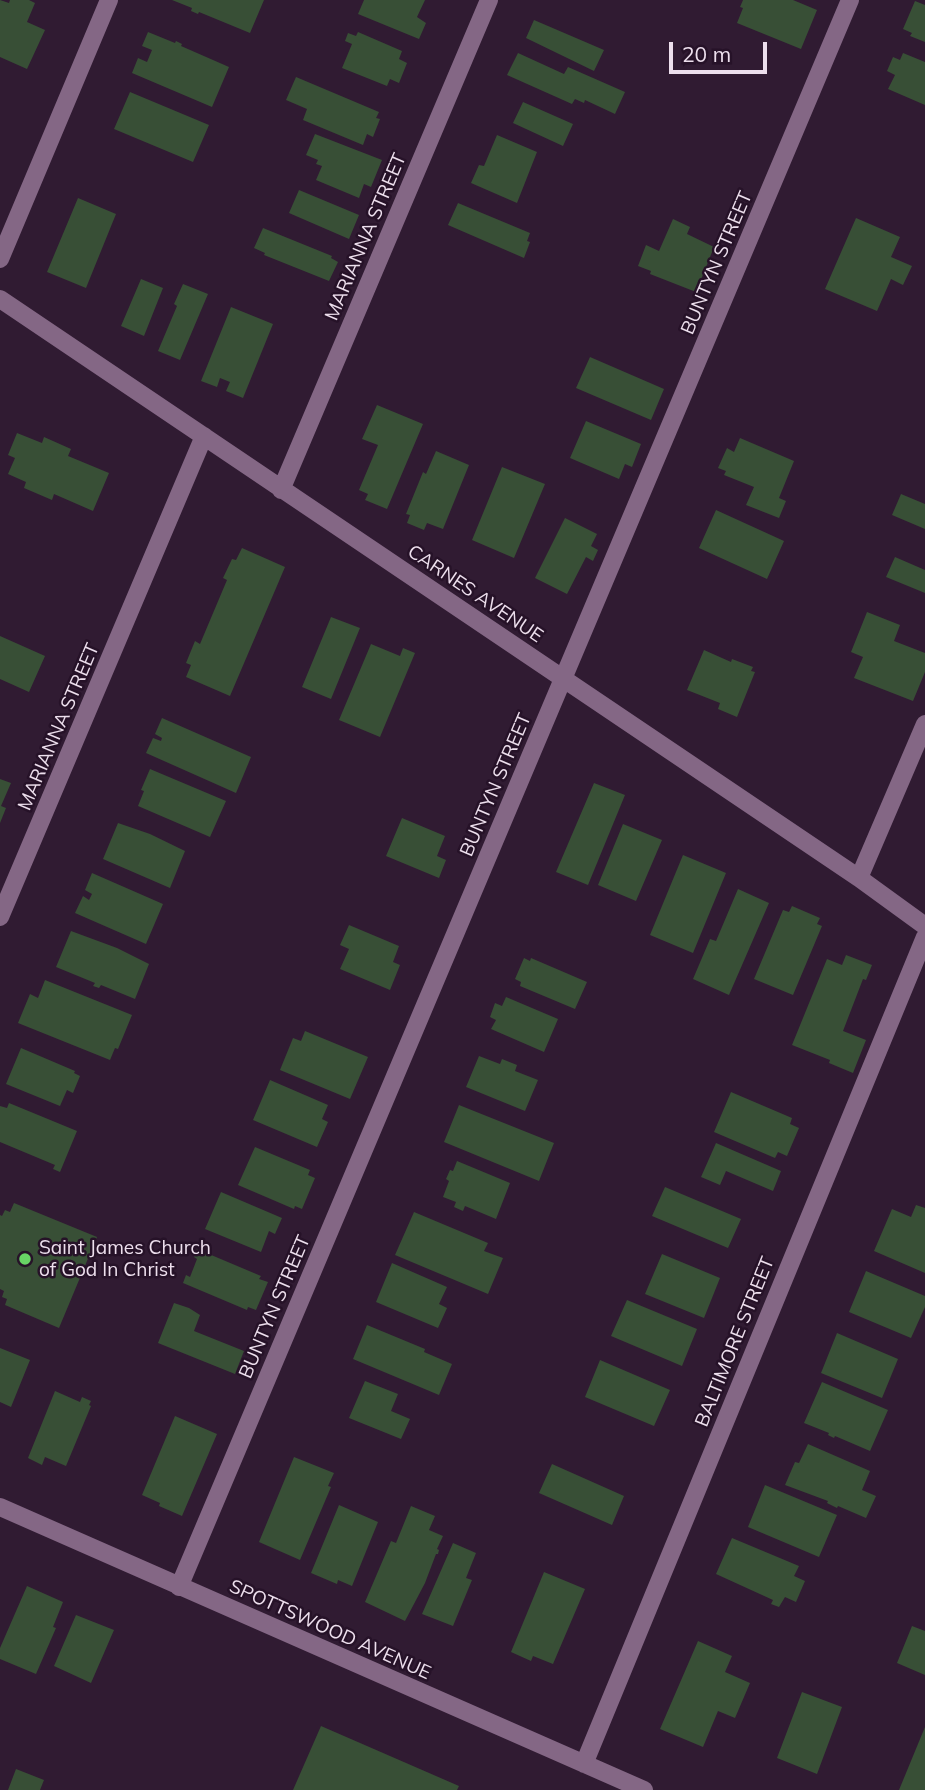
<!DOCTYPE html>
<html>
<head>
<meta charset="utf-8">
<style>
  body { margin:0 }
  #map { position:relative; width:925px; height:1790px; overflow:hidden; background:#301b32; font-family:Mulish,sans-serif }
  canvas { display:block }
  .scale { position:absolute; left:669px; top:42px; width:98px; height:32px; box-sizing:border-box; border:4px solid #eddfed; border-top:0; padding-left:9px; font-size:21px; line-height:24px; white-space:nowrap; color:#eddfed; -webkit-text-stroke:5px #261228; paint-order:stroke }
</style>
</head>
<body>
<div id="map">
<canvas width="925" height="1790"></canvas>
<div class="scale">20 m</div>
</div>
<script>
const c = document.querySelector('canvas').getContext('2d');
c.lineJoin = 'round';
function fillPath(path, color) { c.fillStyle = color; c.fill(path, 'evenodd'); }
function strokePath(path, color, width, dash) { c.strokeStyle = color; c.lineWidth = width; c.lineCap = dash ? 'butt' : 'round'; c.setLineDash(dash || []); c.stroke(path); }
function drawText(font, color, halo, rows, align = 'center') {
  c.font = font + ' Mulish,sans-serif'; c.lineWidth = 5; c.setLineDash([]); c.textBaseline = 'middle'; c.strokeStyle = halo; c.fillStyle = color; for (const [text, x, y, turn = 0] of rows) {
    c.save(); c.translate(x, y); c.rotate((+turn || 0) * Math.PI / 180); c.textAlign = isNaN(turn) ? turn : align; if (halo) c.strokeText(text, 0, 0); c.fillText(text, 0, 0); c.restore();
  }
}
const building = new Path2D(`
  M0 0 9 3 10 0H29L35 3 27 22 45 30 27 69 0 57Z
  M172 0H264L250 33 199 12 198 14 191 11 192 8Z
  M364 0H425L417 17 426 23 419 39 358 14Z
  M743 0H793L817 10 801 49 737 23 743 8 740 7Z
  M915 1 925 5V42L910 36 912 33 903 29Z
  M534 20 604 50 594 71 526 38Z
  M148 32 175 43 176 41 182 44 181 46 229 67 212 107 132 73 138 58 147 62 152 50 142 46Z
  M358 32 402 51 399 59 407 63 399 83 390 79 387 86 342 68 352 44 345 41 348 33 356 36Z
  M518 53 564 74 568 67 625 92 615 114 585 100 584 103 575 99 572 104 507 75Z
  M903 53 925 62V105L888 89 895 75 887 71 893 57 900 60Z
  M296 77 379 112 376 118 380 119 373 137 367 134 363 145 303 120 307 109 286 100Z
  M130 92 209 125 193 162 114 129Z
  M523 102 573 124 563 146 513 123Z
  M315 134 382 160 371 187 364 184 359 198 316 180 322 166 316 164 318 160 306 155Z
  M497 135 537 152 517 203 471 183 479 165 484 166Z
  M299 190 359 215 349 239 289 213Z
  M78 198 116 214 86 288 47 272Z
  M458 203 530 233 527 241 530 242 524 258 448 225Z
  M856 218 900 237 891 257 912 266 903 285 891 279 877 311 825 289Z
  M673 219 690 227 687 234 714 247 696 292 650 274 651 271 638 266 646 245 659 251Z
  M263 228 332 256 331 258 338 262 329 281 264 255 265 253 254 248Z
  M141 279 163 288 144 336 121 326Z
  M183 284 208 294 180 360 158 351 177 306 174 304Z
  M231 307 273 324 243 398 226 391 230 382 220 378 217 387 201 381Z
  M590 357 664 389 651 420 576 388Z
  M377 405 423 424 387 509 365 500 368 494 359 490 378 445 362 439Z
  M586 421 641 444 632 467 625 464 619 479 570 458Z
  M17 433 42 443 44 437 71 449 68 456 109 473 93 511 54 494 52 500 24 488 26 482 8 474 15 458 8 455Z
  M740 438 794 461 779 498 786 501 779 518 746 505 754 487 724 475 726 471 718 468 727 448 734 452Z
  M436 451 469 465 443 529 427 523 424 530 407 523 410 515 406 514 423 472 426 474Z
  M502 467 545 484 514 558 472 540Z
  M901 494 925 504V529L892 515Z
  M716 510 784 541 767 579 699 548Z
  M565 518 597 534 591 546 598 550 593 561 586 557 567 594 535 578Z
  M242 548 285 567 230 696 186 677 191 665 186 663 195 641 200 644 227 580 223 578 232 559 236 560Z
  M895 557 925 570V593L886 577Z
  M867 612 900 625 894 641 925 653V672L913 701 854 678 863 657 851 652Z
  M331 617 360 628 331 699 302 687Z
  M0 636 45 656 29 692 0 679Z
  M371 644 400 656 403 648 415 653 380 737 339 720Z
  M704 650 731 662 732 659 753 667 751 671 755 672 737 717 718 709 720 703 687 690Z
  M162 718 251 757 236 793 146 753 153 738 161 741 162 738 155 734Z
  M150 769 226 801 210 837 138 806 144 791 141 790Z
  M0 779 11 783 1 806 6 808 0 823Z
  M594 783 625 795 588 885 556 872Z
  M402 818 445 836 437 856 446 860 439 878 386 856Z
  M118 823 150 834 185 851 170 888 103 859Z
  M623 824 662 840 636 901 598 885Z
  M683 855 726 873 693 953 650 935Z
  M92 873 163 904 146 944 75 913 83 896 89 900 92 894 85 890Z
  M738 889 769 903 729 995 693 979 710 939 716 941Z
  M792 906 820 918 817 924 822 926 793 995 754 979 783 910 789 912Z
  M349 925 399 946 393 962 400 965 390 990 340 969 349 949 340 945Z
  M71 931 117 948 149 964 135 999 101 985 99 988 93 986 95 983 56 967Z
  M846 955 872 965 866 980 863 979 843 1031 866 1040 853 1073 829 1063 830 1060 792 1045 827 959 842 965Z
  M524 958 530 961 531 958 587 982 575 1009 520 986 521 982 515 979Z
  M45 980 132 1015 118 1049 115 1048 110 1060 18 1023 30 994 38 998Z
  M506 997 558 1019 544 1052 491 1029 496 1020 490 1017 495 1003 502 1006Z
  M305 1031 368 1057 350 1099 280 1070 293 1038 301 1041Z
  M21 1048 75 1071 74 1073 80 1076 73 1093 67 1090 60 1106 6 1084Z
  M479 1056 500 1064 502 1059 517 1065 515 1071 538 1080 525 1111 466 1087Z
  M270 1080 328 1105 322 1119 328 1122 317 1147 253 1120Z
  M731 1092 792 1118 790 1124 799 1128 787 1156 778 1152 775 1158 714 1132Z
  M9 1103 77 1131 60 1172 53 1169 55 1165 0 1142V1106L7 1108Z
  M459 1105 554 1143 539 1181 444 1142Z
  M716 1143 781 1171 773 1191 726 1171 720 1185 701 1177Z
  M255 1147 310 1170 308 1175 315 1178 302 1209 295 1206 294 1209 238 1185Z
  M457 1161 510 1183 496 1219 465 1206 463 1211 454 1207 456 1202 443 1197 449 1181 446 1179 450 1170 453 1171Z
  M665 1187 741 1219 728 1248 652 1216Z
  M221 1192 282 1218 275 1234 269 1231 261 1252 205 1229Z
  M14 1203 97 1237 59 1328 5 1305 7 1299 2 1297 4 1291 0 1289V1215L2 1216 5 1210 10 1212Z
  M916 1205 925 1208V1273L874 1251 892 1209 911 1217Z
  M414 1212 488 1243 484 1251 503 1258 488 1294 395 1255Z
  M197 1249 261 1276 259 1279 268 1282 256 1310 248 1307 247 1310 183 1283 186 1275 190 1277 197 1259 194 1257Z
  M662 1254 720 1278 704 1318 645 1294Z
  M392 1263 447 1287 439 1304 447 1308 438 1328 376 1302Z
  M866 1271 925 1296V1307L911 1338 849 1312Z
  M627 1300 697 1329 682 1366 611 1336Z
  M174 1303 189 1308 200 1315 194 1331 244 1351 235 1374 158 1343Z
  M367 1325 425 1349 424 1352 452 1364 439 1395 353 1359Z
  M837 1333 898 1359 882 1398 821 1373Z
  M0 1348 30 1360 11 1407 0 1402Z
  M600 1360 670 1390 654 1426 585 1397Z
  M365 1381 398 1394 391 1411 410 1419 401 1439 349 1418Z
  M822 1382 888 1410 870 1451 835 1436 834 1438 828 1435 829 1433 804 1423Z
  M55 1391 80 1402 82 1397 91 1401 89 1405 91 1406 66 1466 45 1457 42 1465 28 1458Z
  M175 1416 217 1434 182 1516 159 1506 160 1503 142 1495Z
  M808 1444 870 1471 862 1490 876 1496 866 1518 838 1506 837 1508 827 1503 828 1501 785 1485 795 1462 799 1463Z
  M294 1457 334 1473 328 1486 331 1487 300 1560 259 1542Z
  M552 1464 624 1496 612 1525 539 1493Z
  M765 1485 837 1515 819 1557 748 1527Z
  M339 1505 378 1522 352 1586 338 1580 337 1584 311 1573Z
  M411 1506 435 1516 429 1530 443 1536 437 1549 439 1550 438 1554H436L425 1583 405 1621 365 1602 391 1541 396 1543Z
  M732 1538 799 1566 794 1576 805 1581 796 1602 785 1597 779 1607 771 1604 773 1600 716 1574Z
  M453 1543 476 1553 466 1578 472 1580 453 1626 422 1614Z
  M544 1572 585 1589 553 1664 533 1656 531 1661 511 1652Z
  M27 1586 63 1602 53 1627 56 1628 36 1674 0 1659V1648Z
  M76 1615 114 1630 91 1683 54 1666Z
  M912 1626 925 1631V1675L897 1663Z
  M698 1641 732 1656 725 1672 750 1683 735 1718 718 1711 703 1747 660 1729Z
  M802 1692 842 1707 817 1774 777 1758Z
  M321 1726 459 1786 457 1790H293Z
  M925 1727V1790H899Z
  M16 1769 44 1780 40 1790H8Z`);
const minor = new Path2D(`
  M0 259 109 0
  M0 299 859 878 925 926
  M281 490 489 0
  M859 878 925 724
  M0 917 204 436
  M0 1507 644 1790
  M179 1587 850 0
  M584 1764 925 937`);
const markers = [
  [25,1259,7,"#68d465"]
];
const streetNames = [
  ["MARIANNA STREET",366,237,-67],
  ["BUNTYN STREET",717,263,-67],
  ["CARNES AVENUE",475,594,34],
  ["MARIANNA STREET",59,727,-67],
  ["BUNTYN STREET",496,785,-67],
  ["BUNTYN STREET",275,1307,-67],
  ["BALTIMORE STREET",735,1342,-68],
  ["SPOTTSWOOD AVENUE",330,1630,24]
];
const poiNames = [
  ["Saint James Church",39,1248],
  ["of God In Christ",39,1270]
];
fillPath(building, '#384f36');
strokePath(minor, '#846785', 18);
for (const [x, y, r, color] of markers) { const dot = new Path2D(); dot.arc(x, y, r, 0, 2 * Math.PI); c.fillStyle = color; c.fill(dot); strokePath(dot, '#261228', 2.5); }
drawText('19px', '#eddfed', '#261228', streetNames);
drawText('19px', '#eddfed', '#261228', poiNames, 'left');
</script>
</body>
</html>
